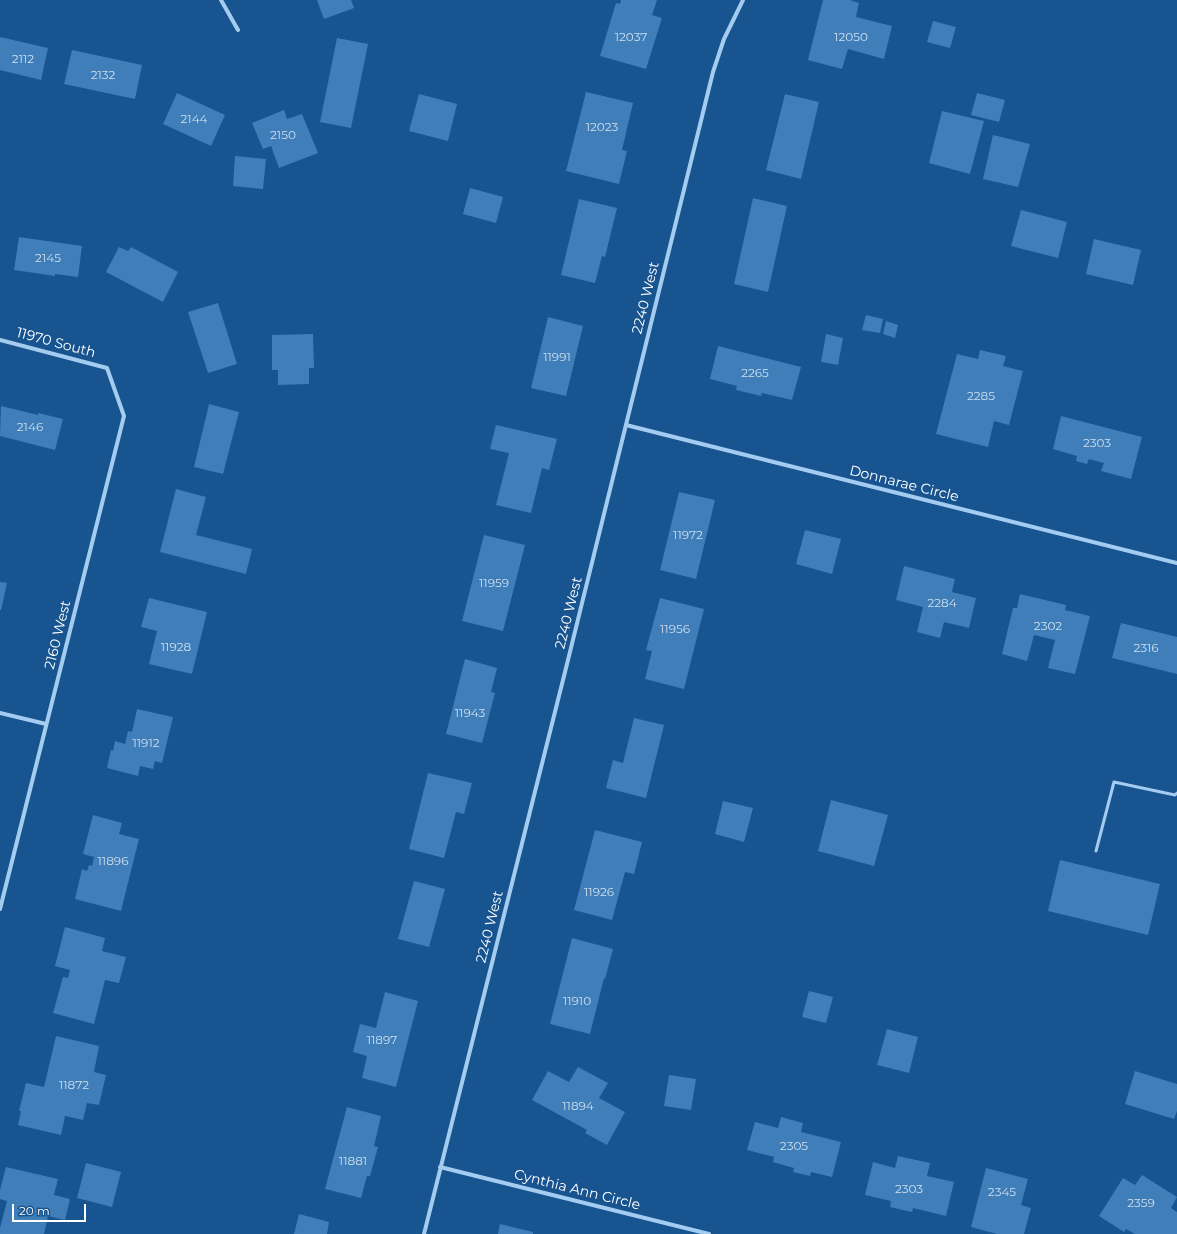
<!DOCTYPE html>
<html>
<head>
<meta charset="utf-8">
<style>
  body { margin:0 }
  #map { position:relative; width:1177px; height:1234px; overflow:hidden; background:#175490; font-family:Montserrat,sans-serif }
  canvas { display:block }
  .scale { position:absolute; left:12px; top:1204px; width:74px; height:18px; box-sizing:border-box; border:2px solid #fff; border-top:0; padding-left:5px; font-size:12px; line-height:14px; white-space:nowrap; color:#fff; -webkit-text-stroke:3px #175490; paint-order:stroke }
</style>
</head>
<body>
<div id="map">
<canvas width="1177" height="1234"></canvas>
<div class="scale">20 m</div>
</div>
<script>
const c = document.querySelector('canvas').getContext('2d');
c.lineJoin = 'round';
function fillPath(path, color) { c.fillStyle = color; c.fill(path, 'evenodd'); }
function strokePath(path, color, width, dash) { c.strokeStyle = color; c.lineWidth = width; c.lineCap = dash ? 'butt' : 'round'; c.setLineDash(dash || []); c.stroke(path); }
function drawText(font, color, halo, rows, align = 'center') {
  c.font = font + ' Montserrat,sans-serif'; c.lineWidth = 3; c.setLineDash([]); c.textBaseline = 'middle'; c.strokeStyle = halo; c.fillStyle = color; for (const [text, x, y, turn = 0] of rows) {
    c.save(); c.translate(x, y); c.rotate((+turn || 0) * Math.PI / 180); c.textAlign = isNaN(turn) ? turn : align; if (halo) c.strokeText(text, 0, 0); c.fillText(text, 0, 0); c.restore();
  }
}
const building = new Path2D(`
  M317 0H351L354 8 324 19Z
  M621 0H657L652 15 662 18 646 69 600 56 616 3 620 4Z
  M823 0H850L859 3 856 17 892 26 884 59 848 49 842 69 808 60Z
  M933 21 956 27 950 48 927 42Z
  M0 37 48 48 41 80 0 70Z
  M337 38 368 44 351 128 320 122Z
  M72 50 142 65 135 99 64 84Z
  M586 92 633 103 622 150 627 151 619 184 566 171Z
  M177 93 225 115 211 146 163 124Z
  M977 93 1005 100 999 122 971 115Z
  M419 94 457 104 448 141 409 131Z
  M785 94 819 102 801 179 766 170Z
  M284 110 287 119 302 114 318 153 279 168 271 146 263 149 252 123Z
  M942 111 984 121 970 174 929 163Z
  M993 135 1030 144 1018 187 983 179Z
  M235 156 266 159 263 189 233 186Z
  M470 188 503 197 496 223 463 214Z
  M753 198 787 206 768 292 734 284Z
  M579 199 617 208 605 257 602 256 595 283 561 275Z
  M1021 210 1067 222 1058 258 1011 246Z
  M19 237 82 246 78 277 55 274V276L14 270Z
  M1094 239 1141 250 1133 285 1086 274Z
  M119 247 128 251 131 247 178 272 163 302 106 272Z
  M218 303 237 364 208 373 188 312Z
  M866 315 883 319 880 333 862 330Z
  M548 317 583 326 566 396 531 388Z
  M886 321 898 325 895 338 883 334Z
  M313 334 314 368H309V384L278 385V370H272V335Z
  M826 334 843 338 838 365 821 362Z
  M718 346 801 367 792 400 762 393 761 396 736 390 737 386 710 379Z
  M980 350 1006 356 1003 366 1023 371 1009 425 994 421 988 447 936 434 957 354 978 359Z
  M209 404 239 412 223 474 194 467Z
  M1 406 38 415V413L63 419 55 450 0 436Z
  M1061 416 1142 437 1131 479 1101 471 1104 463 1089 459 1087 464 1076 461 1077 456 1053 449Z
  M496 425 557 439 549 470 542 468 531 513 496 505 509 453 490 449Z
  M176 489 206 497 196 535 252 549 246 574 160 552Z
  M679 492 715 500 696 579 660 570Z
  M805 530 841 539 832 574 796 564Z
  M484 535 525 545 503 631 462 621Z
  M904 566 955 579 952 592 976 598 969 628 944 622 940 638 917 632 923 607 896 600Z
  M0 582 7 583 1 610H0Z
  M1020 594 1066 605 1065 610 1090 616 1075 674 1048 668 1055 640 1034 635 1027 661 1002 654 1013 608H1017Z
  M149 598 207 612 192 674 149 664 157 631 141 627Z
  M660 598 704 609 684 689 645 679 652 651 646 650Z
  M1121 623 1177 637V674L1112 658Z
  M465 659 497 668 491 692 495 693 482 743 446 734Z
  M137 709 173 717 162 763 155 761 153 769 140 766 138 776 107 768 111 750 113 751 115 741 125 744 128 731 132 732Z
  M634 718 664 725 646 798 606 788 613 760 623 763Z
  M428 773 472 783 464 814 456 812 444 858 409 849Z
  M831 800 888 815 874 866 818 851Z
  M723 801 753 808 744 842 715 834Z
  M93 815 122 823 119 834 139 839 121 911 75 899 82 869 87 871 89 865 92 866 94 857 83 854Z
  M595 830 642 842 634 874 625 872 612 920 574 910Z
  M1060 860 1160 884 1148 935 1048 911Z
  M414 881 445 889 429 947 398 939Z
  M65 927 105 938 102 951 126 957 119 983 105 980 94 1024 53 1013 63 977 68 978 70 970 55 966Z
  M572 938 613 949 605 979 604 978 590 1034 550 1024Z
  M809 991 833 997 826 1023 802 1017Z
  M385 992 418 1001 396 1087 362 1078 367 1056 353 1052 360 1024 376 1028Z
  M887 1029 918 1037 909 1073 877 1065Z
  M56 1036 99 1046 94 1072 106 1075 99 1105 87 1103 83 1120 65 1116 61 1135 18 1125 21 1111H19L26 1083 44 1087Z
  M578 1067 608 1083 599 1098 625 1112 607 1145 585 1133 587 1130 532 1100 548 1071 569 1082Z
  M1135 1071 1177 1084V1111L1174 1119 1125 1104Z
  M669 1075 696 1079 691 1110 664 1106Z
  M347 1107 381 1116 374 1146 378 1147 370 1176H367L361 1198 325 1189Z
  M781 1117 803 1123 801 1132 841 1142 832 1177 811 1172 810 1176 793 1172 794 1168 773 1162 774 1157 747 1150 755 1122 778 1128Z
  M898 1156 930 1163 927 1176 954 1182 946 1216 913 1208 912 1212 890 1207 891 1201 865 1195 873 1162 895 1168Z
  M86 1163 121 1172 112 1207 77 1198Z
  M6 1167 58 1179 54 1195 70 1199 65 1220 48 1216 44 1234H0V1228L7 1201 0 1199V1190Z
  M986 1168 1028 1179 1021 1205 1031 1208 1024 1234H997L971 1227Z
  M1142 1175 1177 1197 1171 1208 1177 1212V1234H1135L1126 1229 1124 1232 1099 1216 1123 1178 1135 1185Z
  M299 1214 329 1222 327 1234H294Z
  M500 1224 533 1232V1234H498Z`);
const lane = new Path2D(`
  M1096 851 1114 782 1175 795 1177 793`);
const street = new Path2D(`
  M221 0 238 30
  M0 340 107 368 124 416 0 909
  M626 425 1177 563
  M0 713 46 724
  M440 1167 709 1234
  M424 1234 567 664 713 72 724 39 743 0`);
const numberNames = [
  ["12037",631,37],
  ["12050",851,37],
  ["2112",23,59],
  ["2132",103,75],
  ["2144",194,119],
  ["12023",602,127],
  ["2150",283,135],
  ["2145",48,258],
  ["11991",557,357],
  ["2265",755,373],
  ["2285",981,396],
  ["2146",30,427],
  ["2303",1097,443],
  ["11972",688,535],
  ["11959",494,583],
  ["2284",942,603],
  ["2302",1048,626],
  ["11956",675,629],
  ["11928",176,647],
  ["2316",1146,648],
  ["11943",470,713],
  ["11912",146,743],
  ["11896",113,861],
  ["11926",599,892],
  ["11910",577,1001],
  ["11897",382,1040],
  ["11872",74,1085],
  ["11894",578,1106],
  ["2305",794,1146],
  ["11881",353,1161],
  ["2303",909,1189],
  ["2345",1002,1192],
  ["2359",1141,1203]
];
const streetNames = [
  ["2240 West",646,298,-76],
  ["11970 South",56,343,15],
  ["Donnarae Circle",904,484,14],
  ["2240 West",569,613,-76],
  ["2160 West",58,635,-76],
  ["2240 West",490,927,-76],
  ["Cynthia Ann Circle",577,1190,14]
];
fillPath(building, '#3f7eb9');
strokePath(lane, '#a4ccf0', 3);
strokePath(street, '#a4ccf0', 4);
drawText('12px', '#cfdfee', null, numberNames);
drawText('14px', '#fff', '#175490', streetNames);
</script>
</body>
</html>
